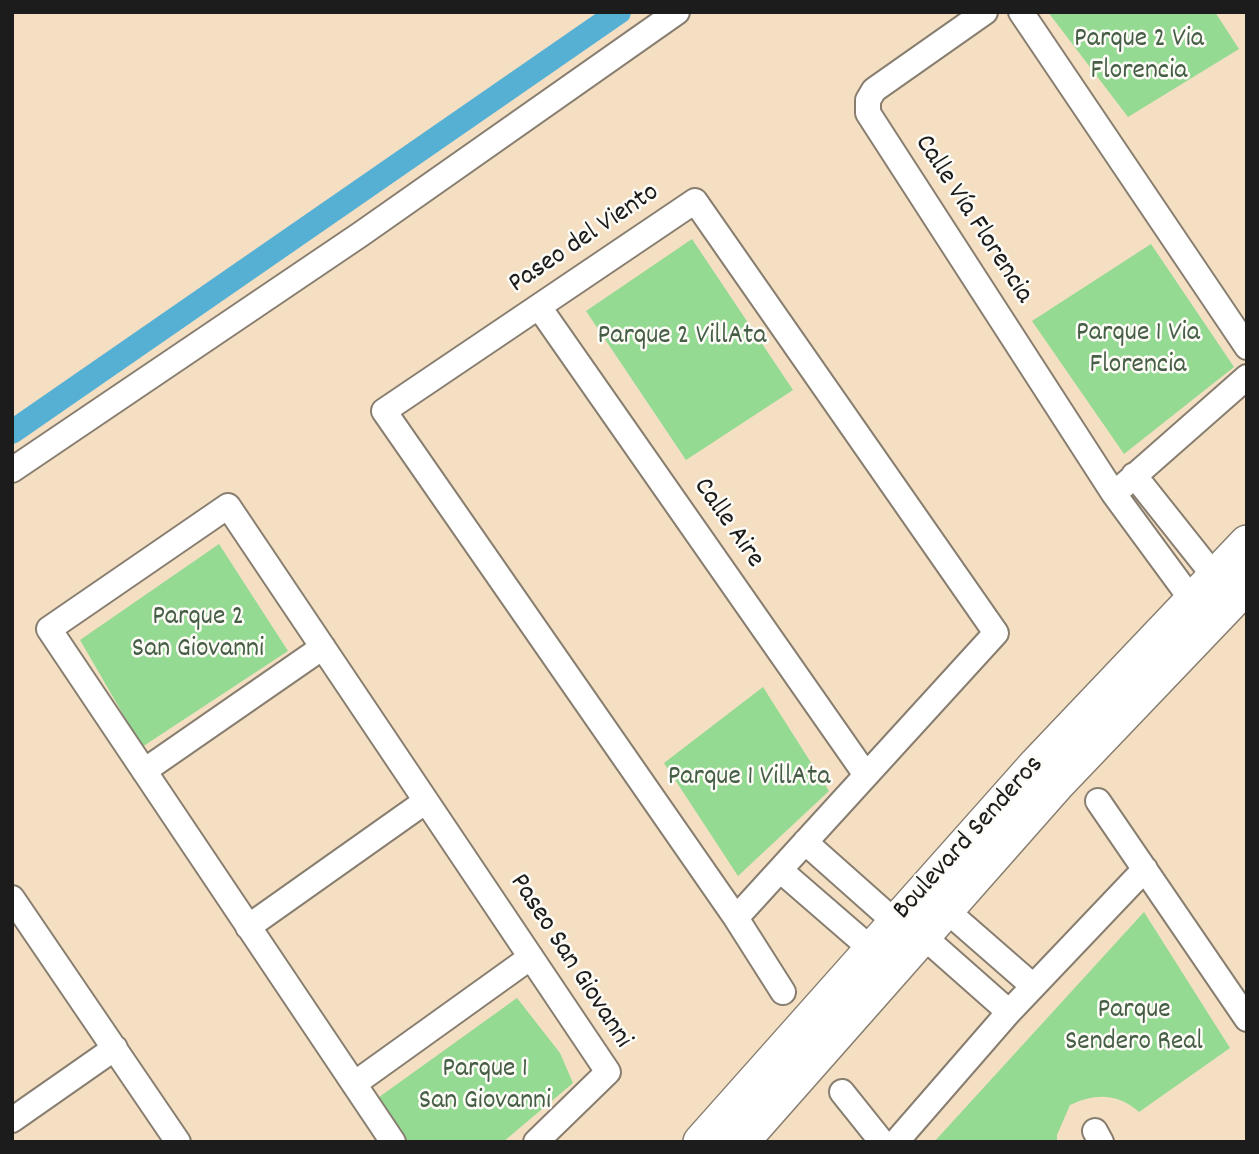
<!DOCTYPE html>
<html>
<head>
<meta charset="utf-8">
<style>
  body { margin:0 }
  #map { position:relative; width:1259px; height:1154px; overflow:hidden; background:#f4dfc3; font-family:Dekko,sans-serif }
  canvas { display:block }
  .frame { position:absolute; inset:0; border:14px solid #1c1c1c; pointer-events:none }
</style>
</head>
<body>
<div id="map">
<canvas width="1259" height="1154"></canvas>
<div class="frame"></div>
</div>
<script>
const c = document.querySelector('canvas').getContext('2d');
c.lineJoin = 'round';
function fillPath(path, color) { c.fillStyle = color; c.fill(path, 'evenodd'); }
function strokePath(path, color, width, dash) { c.strokeStyle = color; c.lineWidth = width; c.lineCap = dash ? 'butt' : 'round'; c.setLineDash(dash || []); c.stroke(path); }
function drawText(font, color, halo, rows, align = 'center') {
  c.font = font + ' Dekko,sans-serif'; c.lineWidth = 5; c.setLineDash([]); c.textBaseline = 'middle'; c.strokeStyle = halo; c.fillStyle = color; for (const [text, x, y, turn = 0] of rows) {
    c.save(); c.translate(x, y); c.rotate((+turn || 0) * Math.PI / 180); c.textAlign = isNaN(turn) ? turn : align; if (halo) c.strokeText(text, 0, 0); c.fillText(text, 0, 0); c.restore();
  }
}
const green = new Path2D(`
  M1048 12H1215L1239 49 1128 117Z
  M692 239 793 390 686 460 586 311Z
  M1151 244 1234 367 1124 454 1032 321Z
  M219 544 288 651 142 747 80 640Z
  M763 687 829 791 738 876 664 763Z
  M1144 912 1230 1048 1139 1112C1118 1093 1095 1093 1070 1105L1057 1135V1142H934Z
  M517 998 560 1053 573 1083 503 1142H407L375 1100Z`);
const canal = new Path2D(`
  M12 432 619 12`);
const street = new Path2D(`
  M985 12 874 90 868 100V113L1114 494 1200 611
  M1021 12 1247 347
  M539 307 866 775
  M12 470 361 234 677 12
  M1134 475 1223 587
  M1114 494 1247 377
  M144 771 323 647
  M1098 801 1247 1019
  M805 842 895 922
  M780 870 870 948
  M12 898 178 1142
  M946 910 1033 986
  M736 918 996 633 695 201 384 411 736 918 783 992
  M248 927 426 801
  M923 936 1009 1012
  M354 1084 531 957
  M842 1092 882 1142
  M12 1120 115 1048
  M1095 1131 1101 1142
  M393 1142 49 629 228 506 608 1072 536 1142
  M896 1142 1009 1012 1145 869`);
const secondary = new Path2D(`
  M701 1142 1037 764 1247 543
  M741 1142 1057 784 1247 585`);
const parkNames = [
  ["Parque 2 Via",1139,41],
  ["Florencia",1139,73],
  ["Parque 1 Via",1138,335],
  ["Florencia",1138,367],
  ["Parque 2 VillAta",682,338],
  ["Parque 2",198,619],
  ["San Giovanni",198,651],
  ["Parque 1 VillAta",749,779],
  ["Parque",1134,1012],
  ["Sendero Real",1134,1044],
  ["Parque 1",485,1071],
  ["San Giovanni",485,1103]
];
const streetNames = [
  ["Calle Vía Florencia",972,220,57],
  ["Paseo del Viento",585,240,-34],
  ["Calle Aire",727,524,55],
  ["Boulevard Senderos",970,839,-48],
  ["Paseo San Giovanni",569,962,57]
];
fillPath(green, '#94da93');
strokePath(canal, '#56b0d4', 24);
strokePath(street, '#887e70', 28);
strokePath(secondary, '#887e70', 38);
strokePath(street, '#fff', 24);
strokePath(secondary, '#fff', 35);
drawText('28px', '#465e46', '#fdfcf7', parkNames);
drawText('28px', '#1c1c1c', '#fdfcf7', streetNames);
</script>
</body>
</html>
